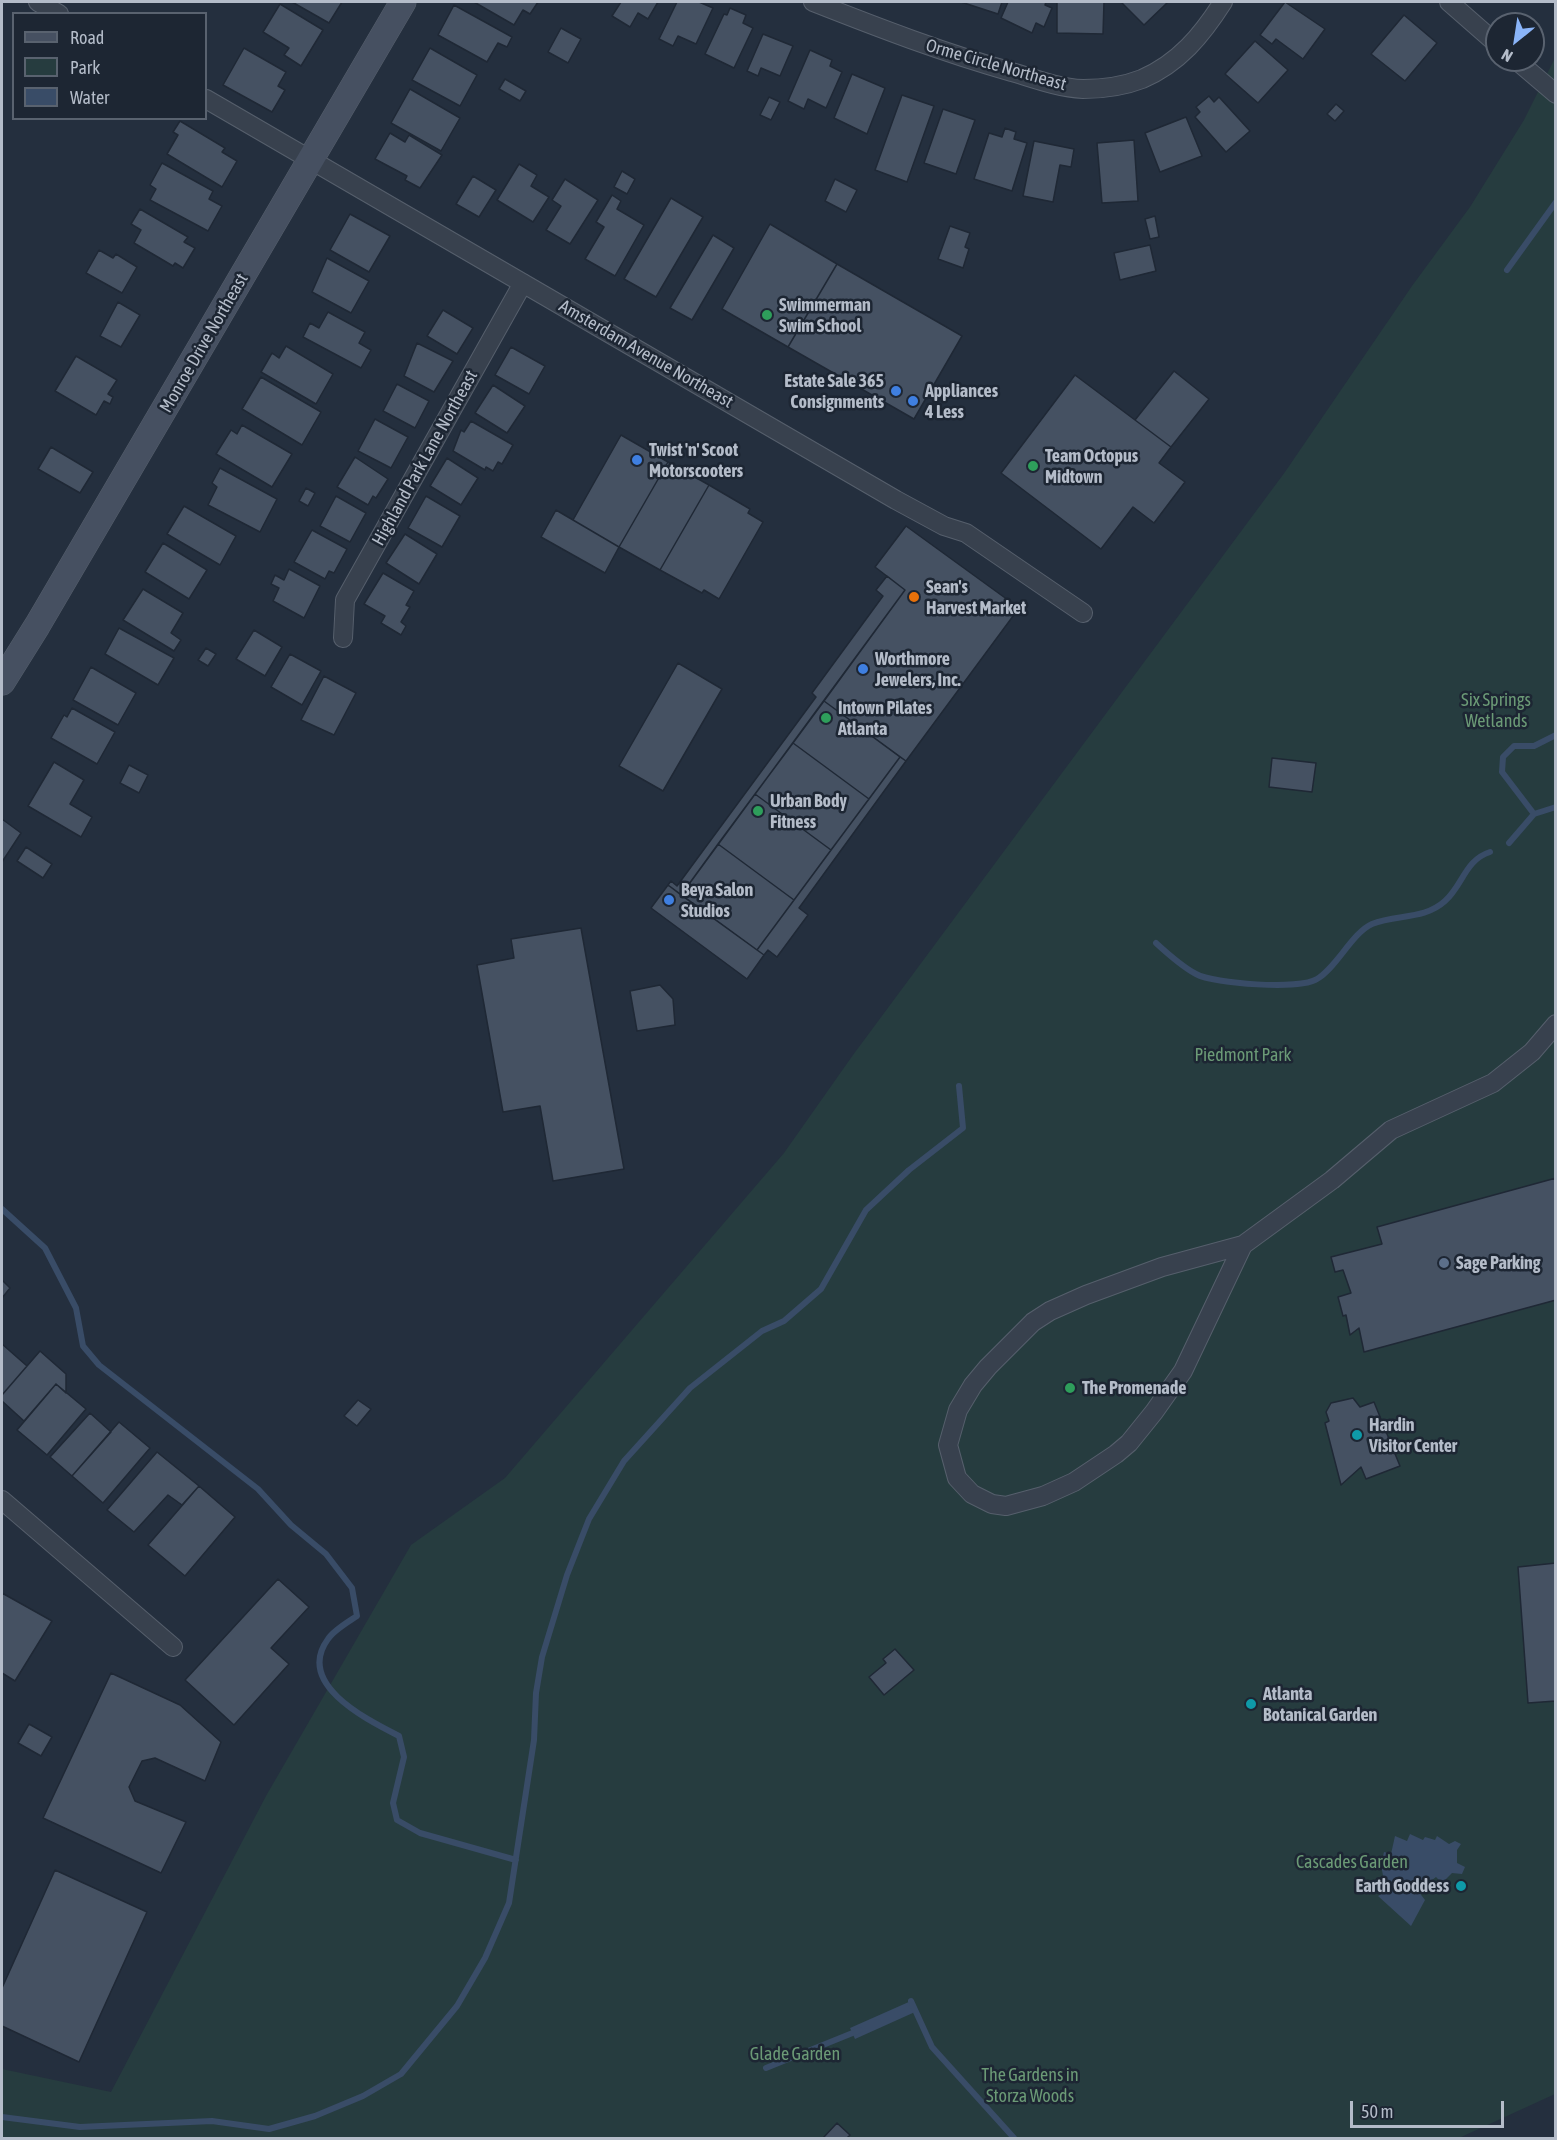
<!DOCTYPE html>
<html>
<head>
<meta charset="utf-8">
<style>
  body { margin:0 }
  #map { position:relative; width:1557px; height:2140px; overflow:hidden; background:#242f3e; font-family:"Asap Condensed",sans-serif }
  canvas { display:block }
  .frame { position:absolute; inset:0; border:3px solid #b4bcc9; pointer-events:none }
  .legend { position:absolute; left:12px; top:12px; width:195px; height:108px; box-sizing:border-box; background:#1d2633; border:2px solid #59626f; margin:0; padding:8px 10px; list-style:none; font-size:18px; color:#b4bcc9 }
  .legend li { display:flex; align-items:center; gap:12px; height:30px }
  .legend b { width:30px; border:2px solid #59626f }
  .north { position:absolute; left:1485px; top:12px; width:60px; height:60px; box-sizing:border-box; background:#1d2633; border:2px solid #59626f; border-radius:50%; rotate:210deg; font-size:16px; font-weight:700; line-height:24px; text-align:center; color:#b4bcc9 }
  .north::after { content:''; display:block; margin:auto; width:21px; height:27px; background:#8ab4f8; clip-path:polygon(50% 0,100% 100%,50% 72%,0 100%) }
  .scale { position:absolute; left:1350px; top:2101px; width:154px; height:27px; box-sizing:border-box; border:3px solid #b4bcc9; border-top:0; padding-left:8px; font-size:18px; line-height:21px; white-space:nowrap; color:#b4bcc9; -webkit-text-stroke:4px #1d2633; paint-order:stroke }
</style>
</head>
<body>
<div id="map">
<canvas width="1557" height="2140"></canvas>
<div class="frame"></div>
<ul class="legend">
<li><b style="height:8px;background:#465061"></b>Road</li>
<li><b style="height:16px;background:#263c3f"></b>Park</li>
<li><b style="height:16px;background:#394c67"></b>Water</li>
</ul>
<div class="north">N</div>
<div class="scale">50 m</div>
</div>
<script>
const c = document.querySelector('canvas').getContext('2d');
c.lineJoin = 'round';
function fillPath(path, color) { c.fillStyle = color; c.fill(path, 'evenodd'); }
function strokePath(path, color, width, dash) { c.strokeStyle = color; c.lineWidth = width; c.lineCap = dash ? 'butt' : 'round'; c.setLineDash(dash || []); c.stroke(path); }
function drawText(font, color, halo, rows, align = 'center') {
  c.font = font + ' "Asap Condensed",sans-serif'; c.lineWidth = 5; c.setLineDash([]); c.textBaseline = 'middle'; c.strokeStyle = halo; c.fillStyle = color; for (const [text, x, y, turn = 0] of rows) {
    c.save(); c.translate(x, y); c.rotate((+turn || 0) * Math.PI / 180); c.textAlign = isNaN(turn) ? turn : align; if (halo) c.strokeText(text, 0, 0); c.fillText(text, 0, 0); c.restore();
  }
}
const green = new Path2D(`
  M1555 58V2094L1459 2138H2V2069L111 2092 266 1796 411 1545 505 1478 784 1153 853 1055 1285 472 1412 286 1470 207 1524 120Z`);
const water = new Path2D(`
  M1410 1834 1423 1840 1425 1837 1435 1840 1437 1836 1449 1844 1455 1841 1461 1844 1457 1850V1863L1465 1867 1462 1874 1452 1873 1442 1883 1436 1877 1418 1891 1425 1900 1411 1926 1378 1896 1386 1891 1381 1865 1384 1852 1391 1854 1395 1836 1407 1841Z
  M911 2001 915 2012 855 2039 850 2028Z`);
const stream = new Path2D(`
  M1507 270 1556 202
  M1534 814 1502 772 1503 757 1514 746H1534L1556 735
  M1509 843 1534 814 1556 807
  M1156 943C1168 954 1181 966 1196 974 1214 984 1300 990 1317 979 1337 967 1352 933 1372 924 1397 914 1424 920 1445 901 1463 885 1465 860 1490 852
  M2 1209 45 1248 76 1308 83 1346 99 1365 258 1489 291 1525 326 1554 352 1588 357 1616C348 1622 334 1630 328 1639 295 1684 366 1719 399 1736L404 1757 393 1803 397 1820 420 1833 516 1860
  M911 2001 932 2047 1014 2138
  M766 2068 860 2030
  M2 2117 80 2127 212 2121 269 2129 315 2116 363 2096 401 2074 457 2006 485 1958 509 1903 534 1740 536 1693 542 1657 567 1575 589 1519 624 1461 690 1388 762 1331 784 1321 821 1289 866 1210 909 1170 963 1128 959 1086`);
const building = new Path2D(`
  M292 2H342L329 23Z
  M474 2H538L530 14 523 10 514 25Z
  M621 2H658L648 19 638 13 630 27 612 16Z
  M677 2H699L713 8 696 44 678 36 673 46 659 39Z
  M961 2H1002L998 14Z
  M1008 2H1046L1045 5 1052 8 1044 27 1036 23 1032 33 1001 18Z
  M1057 2H1104L1103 34 1057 33Z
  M1121 2H1168L1144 25Z
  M1285 2 1325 29 1303 59 1276 39 1272 44 1260 35Z
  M280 4 323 30 301 66 284 55 289 48 263 32Z
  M454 5 512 37 507 47 498 43 487 62 438 35Z
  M730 8 746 15 743 23 753 28 734 68 705 54 724 14 727 15Z
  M1404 15 1437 43 1405 81 1371 54Z
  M561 28 581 39 568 63 548 52Z
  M763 34 793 46 780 76 761 68 758 76 747 71Z
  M1255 41 1288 70 1258 103 1225 74Z
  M244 48 286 72 278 86 285 90 272 112 223 85Z
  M430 48 477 75 460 106 412 80Z
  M810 50 832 60 830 66 842 72 826 108 808 99 804 109 788 101Z
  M852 74 885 88 867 134 834 118Z
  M505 79 526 91 520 101 499 89Z
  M410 89 460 118 441 151 391 123Z
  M902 95 934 106 907 182 875 170Z
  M1209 96 1214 102 1219 97 1250 131 1226 152 1195 117 1200 112 1196 107Z
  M769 97 780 102 771 120 760 115Z
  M1336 104 1344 111 1335 121 1327 114Z
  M943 109 975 120 956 174 924 163Z
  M1186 117 1202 156 1160 172 1145 133Z
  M180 121 225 148 222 152 237 161 222 187 167 154 178 135 173 132Z
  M1005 128 1016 132 1014 139 1027 143 1012 191 974 179 989 133 1002 137Z
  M390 133 405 142 409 135 442 155 420 188 405 180 407 176 375 159Z
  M1134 140 1138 201 1102 203 1097 143Z
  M1034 141 1074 149 1071 167 1060 165 1053 202 1023 196Z
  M162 163 213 191 209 199 222 206 208 231 150 200 156 189 150 185Z
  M519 164 537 175 531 186 549 197 533 222 497 200Z
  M622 171 635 179 627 194 614 187Z
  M473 176 496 190 479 217 456 204Z
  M565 179 598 200 570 244 546 230 561 206 552 200Z
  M835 179 857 190 846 212 825 201Z
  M612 195 621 201 617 209 644 225 615 276 585 259 604 227 596 222Z
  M671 198 703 217 656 297 624 279Z
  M140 209 188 237 184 242 195 248 183 268 175 263 173 266 134 243 141 230 131 224Z
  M350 214 390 236 369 272 330 250Z
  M1155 216 1159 237 1150 239 1145 219Z
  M770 224 837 264 788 347 722 309Z
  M950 226 970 233 965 247 969 249 963 268 938 259Z
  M713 235 734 248 692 320 670 308Z
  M1150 245 1156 271 1120 280 1114 253Z
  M99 250 113 258 116 254 137 267 122 293 86 273Z
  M327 258 369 281 351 313 312 292Z
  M837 264 962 336 914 419 788 347Z
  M118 302 140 315 121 347 100 336Z
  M443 310 473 328 457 354 427 336Z
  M328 312 365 332 359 343 371 350 361 368 303 337 310 323 319 328Z
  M417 343 453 361 434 392 404 376Z
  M286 346 333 374 316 404 261 372 272 353 279 358Z
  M511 347 545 366 529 394 495 375Z
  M76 356 117 380 108 394 113 397 110 404 104 401 96 415 55 391Z
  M1174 371 1209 399 1171 447 1135 420Z
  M1075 375 1171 447 1159 463 1185 482 1154 523 1133 507 1101 549 1001 473Z
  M261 377 321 412 302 445 242 409Z
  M397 384 429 401 415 428 383 411Z
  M493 385 525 406 507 433 475 413Z
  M375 419 408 437 391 468 358 451Z
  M471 421 513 445 502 464 498 462 493 471 486 467 485 470 453 451 461 430 464 432Z
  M242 425 292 454 272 487 216 454 231 430 237 434Z
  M621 435 668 462 619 547 573 520Z
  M51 447 93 472 80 493 38 469Z
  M355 457 388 479 376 498 373 496 368 505 337 487Z
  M447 458 478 478 461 505 430 486Z
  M668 462 709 485 660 570 619 547Z
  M220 468 277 499 260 532 208 505 217 487 212 483Z
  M709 485 750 509 748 513 763 522 719 599 704 590 702 593 660 570Z
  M306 488 315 493 308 506 299 501Z
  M336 496 366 513 350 542 320 526Z
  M426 496 460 516 442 547 408 528Z
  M184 506 236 536 220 565 167 534Z
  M556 510 619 547 605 573 541 537Z
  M906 526 1019 608 906 761 824 701 905 590 875 567Z
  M312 530 347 549 334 573 329 571 325 579 294 562Z
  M405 534 437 554 419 584 386 563Z
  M163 543 207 570 189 599 145 572Z
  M289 569 320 586 304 618 273 601 279 588 271 584 275 575 284 580Z
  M383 573 414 591 406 605 410 607 401 622 406 626 401 635 381 623 385 616 364 604Z
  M887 576 905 590 681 895 668 885 671 881 677 886 816 697 812 693 883 596 876 590Z
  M143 589 183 613 171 633 181 640 174 651 123 620Z
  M119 628 174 658 158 685 105 654Z
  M254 630 282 647 265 676 236 659Z
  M206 648 216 654 208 666 198 660Z
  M290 654 321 671 302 705 271 687Z
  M678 663 722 689 663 791 619 766Z
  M91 667 136 693 118 725 73 700Z
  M324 676 356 693 334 735 301 720Z
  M824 701 900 757 869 799 793 743Z
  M72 708 115 732 97 764 51 738 64 715 67 717Z
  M793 743 869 799 831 850 755 794Z
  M900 757 906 761 799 908 808 915 777 957 768 950 764 955 757 950Z
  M1272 758 1316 763 1312 792 1269 787Z
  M54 762 84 780 70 804 92 817 81 837 28 806Z
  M129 765 148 775 139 793 120 783Z
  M755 794 831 850 794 900 718 844Z
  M2 819 21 833 2 862Z
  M718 844 794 900 757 950 681 895Z
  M26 847 52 864 43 878 17 861Z
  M668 885 764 955 747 979 651 908Z
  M581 928 624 1169 553 1181 540 1106 503 1112 477 965 514 958 511 939Z
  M660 985 673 999 675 1025 637 1031 630 991Z
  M1556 1178V1300L1364 1352 1359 1328 1350 1335 1346 1315 1343 1316 1338 1297 1351 1293 1343 1270 1335 1272 1331 1257 1382 1244 1377 1227Z
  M2 1280 10 1288 2 1298Z
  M2 1344 27 1366 2 1395Z
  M40 1351 66 1374V1393L56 1384 24 1421 2 1401V1395Z
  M56 1384 86 1409 47 1455 17 1430Z
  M1353 1398 1360 1407 1374 1402 1400 1466 1366 1479 1361 1467 1341 1485 1325 1423 1329 1421 1326 1412 1331 1403Z
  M358 1400 371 1409 357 1426 344 1416Z
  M90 1413 111 1432 72 1476 50 1457Z
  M119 1422 150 1448 103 1503 72 1476Z
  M157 1452 199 1486 182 1505 168 1495 134 1532 107 1510Z
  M199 1486 235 1517 185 1576 148 1545Z
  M1556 1563V1701L1528 1703 1518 1567Z
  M278 1579 309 1607 271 1648 289 1664 234 1725 185 1680Z
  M2 1593 52 1621 15 1681 2 1673Z
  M895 1649 914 1670 884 1695 869 1677 886 1663 883 1659Z
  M111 1673 180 1705 221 1742 205 1781 155 1758 142 1761 129 1787 135 1801 186 1822 161 1873 43 1818Z
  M29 1724 52 1737 41 1756 18 1743Z
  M55 1870 147 1912 79 2062 2 2026V1988Z
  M837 2123 850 2135 847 2138H823Z`);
const street = new Path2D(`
  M38 2 59 14
  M813 2C879 28 944 53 1012 72 1035 79 1059 88 1083 89 1102 89 1124 86 1142 79 1179 63 1202 35 1223 2
  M1449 2 1497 44
  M1516 60 1556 94
  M206 99 896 500 944 526 966 533 1083 613
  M343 638 345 600 523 283
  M1243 1245 1183 1371 1154 1412 1129 1443 1116 1454 1074 1482 1043 1496 1006 1506 992 1504 972 1494 957 1478 948 1445 958 1410 973 1385 988 1367 1033 1322 1050 1311 1086 1295 1162 1267 1243 1245 1332 1180 1391 1130 1493 1083 1532 1052 1556 1024
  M2 1500 173 1647`);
const secondary = new Path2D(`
  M2 682 37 626 403 2`);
const markers = [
  [767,315,6,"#2e9e5b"],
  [896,391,6,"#3f7fe0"],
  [913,401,6,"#3f7fe0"],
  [637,460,6,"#3f7fe0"],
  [1033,466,6,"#2e9e5b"],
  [914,597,6,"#e8710a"],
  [863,669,6,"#3f7fe0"],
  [826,718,6,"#2e9e5b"],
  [758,811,6,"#2e9e5b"],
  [669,900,6,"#3f7fe0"],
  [1444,1263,6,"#5c6f8a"],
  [1070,1388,6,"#2e9e5b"],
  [1357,1435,6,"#0f9aa8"],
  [1251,1704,6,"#0f9aa8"],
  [1461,1886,6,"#0f9aa8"]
];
const streetNames = [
  ["Orme Circle Northeast",996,65,16],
  ["Monroe Drive Northeast",204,343,-60],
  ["Amsterdam Avenue Northeast",646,354,30],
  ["Highland Park Lane Northeast",425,458,-61]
];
const poiNames = [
  ["Swimmerman",779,305],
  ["Swim School",779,326],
  ["Estate Sale 365",884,381,"right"],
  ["Consignments",884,402,"right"],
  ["Appliances",925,391],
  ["4 Less",925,412],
  ["Twist 'n' Scoot",649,450],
  ["Motorscooters",649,471],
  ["Team Octopus",1045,456],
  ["Midtown",1045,477],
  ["Sean's",926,587],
  ["Harvest Market",926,608],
  ["Worthmore",875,659],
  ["Jewelers, Inc.",875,680],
  ["Intown Pilates",838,708],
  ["Atlanta",838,729],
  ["Urban Body",770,801],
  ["Fitness",770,822],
  ["Beya Salon",681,890],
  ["Studios",681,911],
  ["Sage Parking",1456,1263],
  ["The Promenade",1082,1388],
  ["Hardin",1369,1425],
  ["Visitor Center",1369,1446],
  ["Atlanta",1263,1694],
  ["Botanical Garden",1263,1715],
  ["Earth Goddess",1449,1886,"right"]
];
const parkNames = [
  ["Six Springs",1496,700],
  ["Wetlands",1496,721],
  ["Piedmont Park",1243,1055],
  ["Cascades Garden",1352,1862],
  ["Glade Garden",795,2054],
  ["The Gardens in",1030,2075],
  ["Storza Woods",1030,2096]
];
fillPath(green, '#263c3f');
fillPath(water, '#394c67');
strokePath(stream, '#394c67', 6);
fillPath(building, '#455162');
strokePath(building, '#1f2835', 1.5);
strokePath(street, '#565f6c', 20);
strokePath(secondary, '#565f6c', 27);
strokePath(street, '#38414e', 18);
strokePath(secondary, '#465061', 26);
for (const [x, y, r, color] of markers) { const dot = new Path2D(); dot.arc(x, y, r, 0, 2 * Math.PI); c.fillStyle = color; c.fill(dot); strokePath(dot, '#1d2633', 2); }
drawText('18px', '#b4bcc9', '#1d2633', streetNames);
drawText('bold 18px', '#b4bcc9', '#1d2633', poiNames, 'left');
drawText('18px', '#6b9a76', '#1d2633', parkNames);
</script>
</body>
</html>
